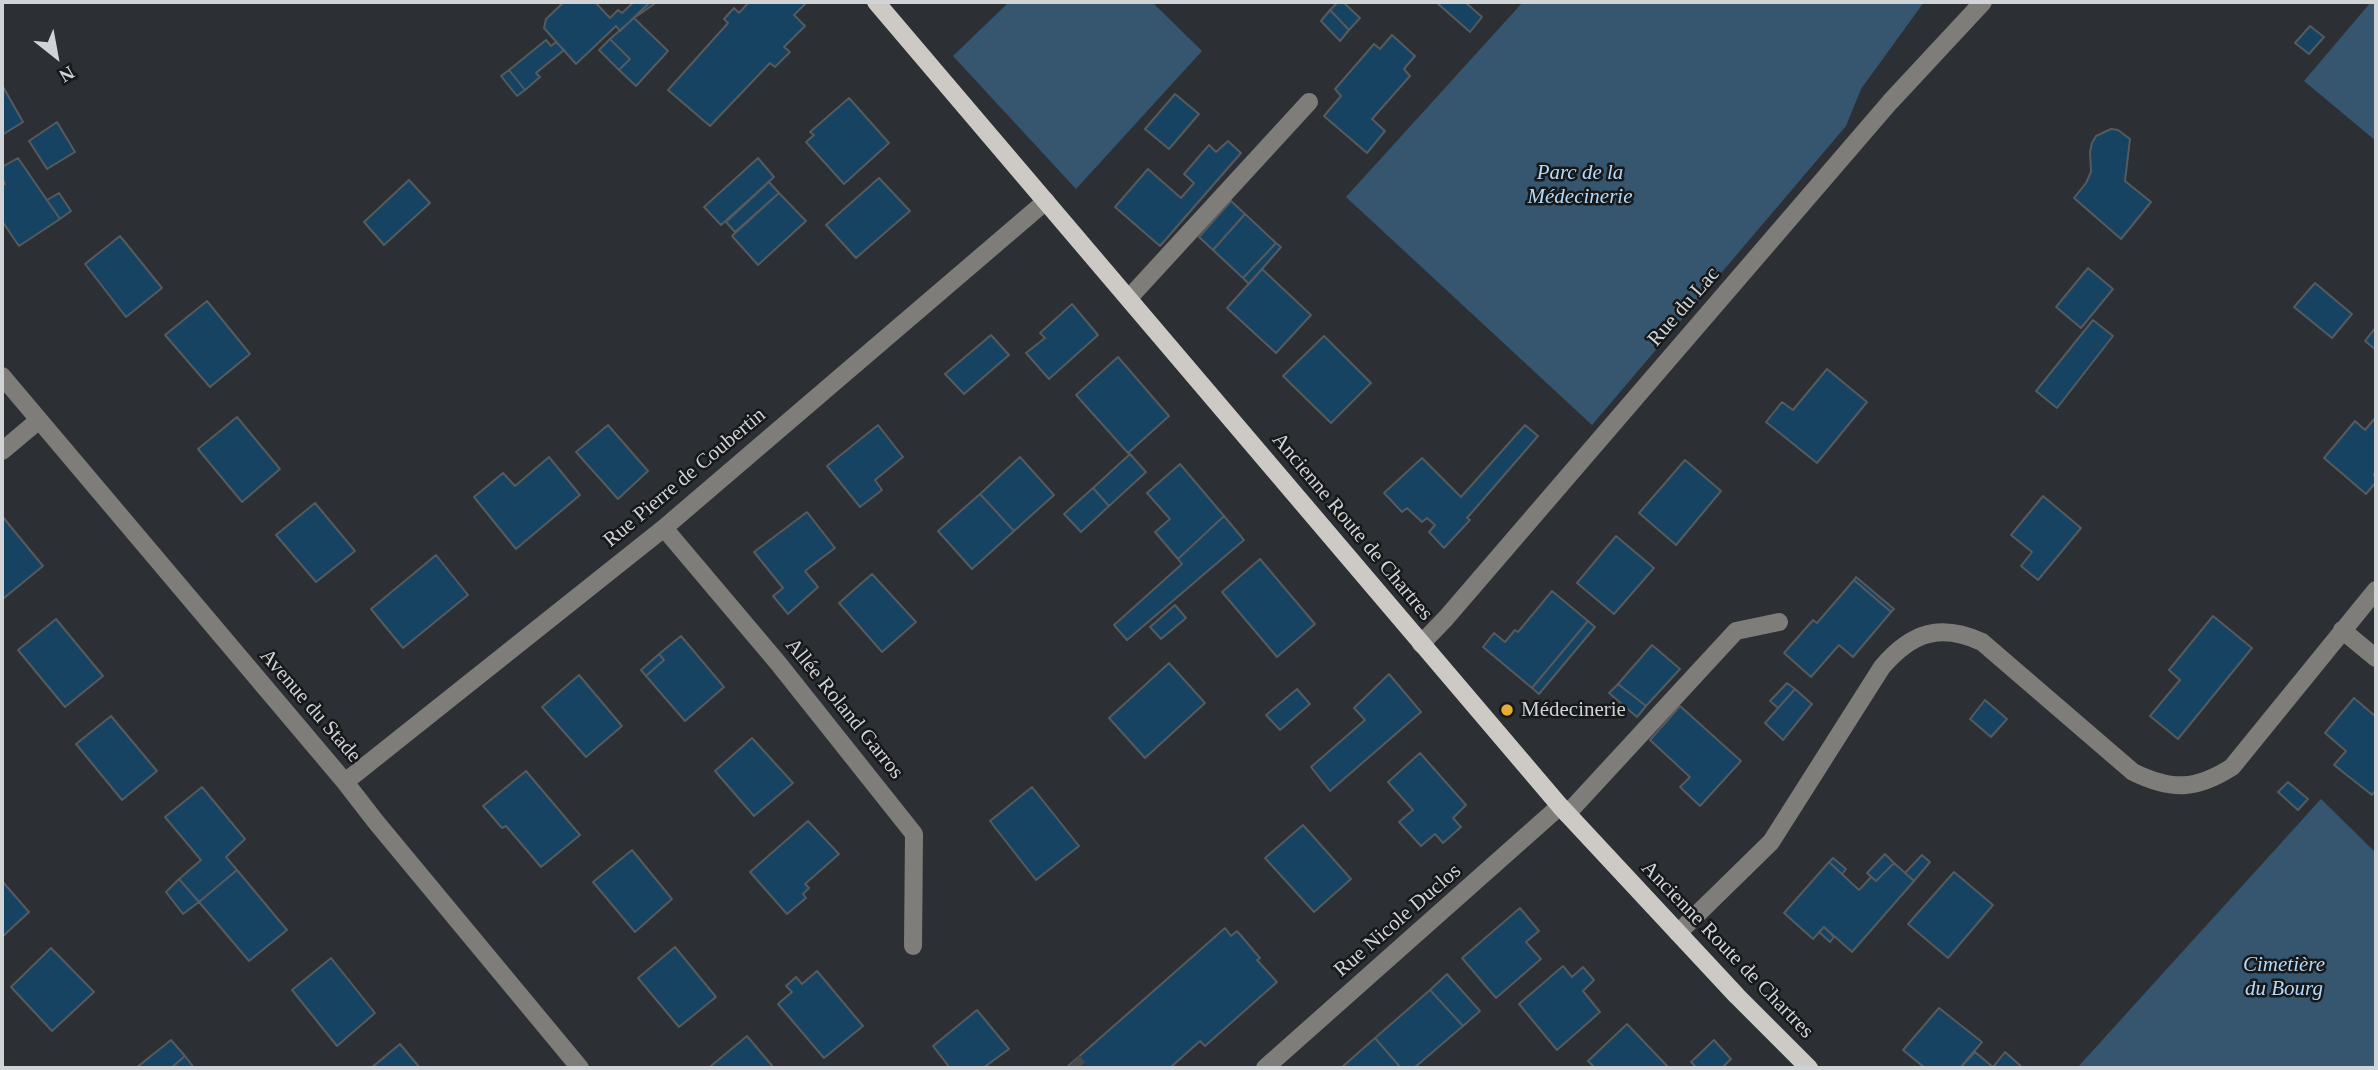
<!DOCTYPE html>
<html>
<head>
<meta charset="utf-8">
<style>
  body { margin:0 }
  #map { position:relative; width:2378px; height:1070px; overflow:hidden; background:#2c3034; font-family:"Times New Roman",serif }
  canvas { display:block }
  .frame { position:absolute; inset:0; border:4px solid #d1d4d7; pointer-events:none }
  .north { position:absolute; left:21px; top:21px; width:70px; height:70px; -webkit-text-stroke:5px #16181a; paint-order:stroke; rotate:149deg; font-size:19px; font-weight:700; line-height:28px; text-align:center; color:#d1d4d7 }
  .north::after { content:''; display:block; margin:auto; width:24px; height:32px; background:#d1d4d7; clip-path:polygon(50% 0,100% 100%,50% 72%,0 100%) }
</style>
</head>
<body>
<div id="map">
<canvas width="2378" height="1070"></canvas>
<div class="frame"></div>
<div class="north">N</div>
</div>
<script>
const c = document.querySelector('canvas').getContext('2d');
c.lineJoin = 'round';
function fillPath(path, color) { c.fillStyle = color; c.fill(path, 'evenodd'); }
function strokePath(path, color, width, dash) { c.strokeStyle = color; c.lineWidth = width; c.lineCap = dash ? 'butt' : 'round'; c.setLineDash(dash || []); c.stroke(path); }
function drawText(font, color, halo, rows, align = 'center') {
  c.font = font + ' "Times New Roman",serif'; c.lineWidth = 5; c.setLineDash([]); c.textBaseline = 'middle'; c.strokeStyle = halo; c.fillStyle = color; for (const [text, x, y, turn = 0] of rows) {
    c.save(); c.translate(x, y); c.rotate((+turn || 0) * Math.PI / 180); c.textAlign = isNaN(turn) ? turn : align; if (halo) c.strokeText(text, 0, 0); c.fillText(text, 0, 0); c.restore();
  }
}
const green = new Path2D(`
  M1009 2H1152L1202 51 1076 189 953 56Z
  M1523 2H1924L1861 89 1846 126 1592 425 1346 197Z
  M2371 2H2376V141L2304 81Z
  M2321 799 2376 853V1068H2077Z`);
const building = new Path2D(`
  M564 2H595L610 18 618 10 622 13 634 2H650L620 31 616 26 576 64 544 28 546 19Z
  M650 2H657L634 18Z
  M749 2H803L805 4 794 15 805 26 784 47 790 52 775 67 770 63 710 126 668 90 728 23 724 19 734 8 739 13Z
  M1338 2H1343L1360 18 1349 30 1330 10Z
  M1436 2H1465L1482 17 1470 32Z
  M1330 10 1349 30 1340 41 1321 21Z
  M634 18 668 51 636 86 619 70 630 59 610 39Z
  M2310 26 2324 37 2309 54 2295 43Z
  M1392 35 1415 56 1404 69 1410 76 1372 119 1385 131 1367 153 1324 116 1341 96 1335 89 1374 44 1380 49Z
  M610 39 630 59 619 70 599 50Z
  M546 40 551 46 556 42 564 50 536 73 540 77 525 90 509 70Z
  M509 70 525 90 517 96 501 76Z
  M2 85 23 122 2 135Z
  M1175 94 1199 114 1169 149 1145 129Z
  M849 98 889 143 844 184 806 142 814 135 810 132Z
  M57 122 75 152 47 169 29 141Z
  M2111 129 2118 130 2130 139 2125 181 2151 202 2121 239 2074 198 2086 183 2091 172 2090 152 2092 143 2096 136Z
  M1228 141 1241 153 1160 246 1115 207 1148 169 1181 198 1194 183 1184 174 1209 145 1216 152Z
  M18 158 60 219 19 246 2 221V186L5 184 2 178V167Z
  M758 158 774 177 721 225 704 207Z
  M879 178 910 211 856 258 826 225Z
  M409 180 430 203 384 245 364 222Z
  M769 182 779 193 735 232 726 222Z
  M59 193 71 211 60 219 47 200Z
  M779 193 806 221 758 265 732 236Z
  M1231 201 1245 214 1213 250 1199 237Z
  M1245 214 1276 243 1243 278 1213 250Z
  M120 236 162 288 126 317 85 264Z
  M1276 243 1281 247 1249 284 1243 278Z
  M2088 268 2113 289 2081 328 2056 307Z
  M1262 269 1311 315 1276 353 1227 308Z
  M2315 283 2352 314 2332 338 2294 307Z
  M207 301 250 354 210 387 165 335Z
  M1072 304 1098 335 1049 379 1026 353 1045 338 1040 333Z
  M2093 320 2113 336 2057 408 2036 391Z
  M2376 327V350L2365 341Z
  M991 335 1009 355 964 394 945 374Z
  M1324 336 1371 383 1331 423 1283 376Z
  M1118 357 1169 416 1128 453 1076 395Z
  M1827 369 1867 402 1817 463 1766 422 1782 402 1793 410Z
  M237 417 280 469 242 502 198 449Z
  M2376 417V472L2374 474 2376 482 2366 494 2324 458 2355 421 2365 430Z
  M608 425 648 471 618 499 576 452Z
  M878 425 903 457 875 480 882 490 860 507 827 466Z
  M1525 425 1538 436 1467 518 1470 520 1444 548 1429 532 1435 525 1427 518 1422 522 1407 508 1402 512 1384 493 1422 458 1461 497Z
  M1130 454 1146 472 1109 506 1093 488Z
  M549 457 580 495 516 549 474 497 503 473 515 486Z
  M1020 457 1054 495 1014 531 980 494Z
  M1685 460 1721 491 1676 545 1639 513Z
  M1180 464 1224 516 1178 559 1155 532 1170 519 1147 493Z
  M1093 488 1109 506 1081 532 1064 514Z
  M980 494 1014 531 972 569 938 531Z
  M2043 496 2081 528 2038 580 2021 566 2032 552 2011 535Z
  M315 503 355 551 316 582 276 535Z
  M807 512 835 548 805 571 818 587 788 614 773 596 783 588 754 552Z
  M2 516 43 566 4 598 2 595Z
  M1224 516 1244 540 1127 640 1114 625 1182 564 1178 559Z
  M1616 536 1654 568 1614 614 1577 583Z
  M436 555 468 595 403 648 371 609Z
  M1260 559 1315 624 1277 657 1222 592Z
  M872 574 916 622 882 652 839 603Z
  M1856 577 1894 609 1891 612 1854 580Z
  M1854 580 1891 612 1853 657 1839 645 1811 677 1784 653 1813 620 1817 623Z
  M1552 591 1588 621 1532 688 1483 647 1494 633 1505 642 1515 630 1518 632Z
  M1175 605 1186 618 1161 639 1150 627Z
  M2213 616 2252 648 2178 739 2150 716 2180 680 2169 670Z
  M56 619 103 676 65 707 18 650Z
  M1588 621 1595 627 1539 694 1532 688Z
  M681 636 724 687 685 721 646 676 664 660 659 654Z
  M1652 645 1680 669 1646 706 1618 684Z
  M659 654 664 660 646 676 641 670Z
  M1169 663 1205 703 1145 758 1109 718Z
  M1389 674 1421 712 1330 791 1311 767 1365 720 1354 708Z
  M579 675 622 726 586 757 542 707Z
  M1787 683 1795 689 1778 708 1770 701Z
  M1618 684 1646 706 1637 717 1609 693Z
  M1297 689 1310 704 1280 730 1266 715Z
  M1795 689 1812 704 1783 740 1765 723Z
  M2354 698 2375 716 2376 714V790L2372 795 2334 765 2346 751 2325 733Z
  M1985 700 2007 719 1991 737 1970 719Z
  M1680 706 1741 761 1700 806 1680 787 1690 777 1650 740Z
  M111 716 157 771 122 800 76 744Z
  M752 738 793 783 754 816 715 771Z
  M1420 753 1466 805 1453 818 1461 827 1443 843 1435 834 1421 846 1399 822 1413 810 1388 782Z
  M526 771 580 835 541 867 506 826 502 828 483 806Z
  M2288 782 2308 799 2298 810 2278 792Z
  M202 787 245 839 226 857 237 870 199 902 179 879 201 860 165 817Z
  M1032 787 1079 846 1036 880 990 821Z
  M808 821 839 854 805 884 809 888 803 894 806 898 787 914 750 872Z
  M1303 825 1351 879 1314 912 1265 858Z
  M632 850 672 899 635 932 593 882Z
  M1885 854 1894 863 1876 881 1867 873Z
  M1922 855 1930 862 1914 881 1905 873Z
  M1833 858 1846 869 1842 874 1829 862Z
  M1829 862 1859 890 1871 877 1876 881 1894 863 1914 881 1852 952 1824 927 1813 939 1784 913Z
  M237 870 287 930 249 961 199 902Z
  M1954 872 1993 905 1948 958 1908 924Z
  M179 879 199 902 183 914 166 892Z
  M2 881 29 912 2 937Z
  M1520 908 1539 931 1526 942 1541 959 1496 998 1462 958Z
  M1824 927 1834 937 1830 942 1819 932Z
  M1225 928 1231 936 1237 931 1260 958 1257 960 1277 982 1205 1046 1200 1041 1171 1067 1172 1068H1066Z
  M675 947 716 997 679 1027 638 978Z
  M51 948 94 992 52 1031 11 987Z
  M331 958 375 1013 337 1046 292 990Z
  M1563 966 1572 977 1583 967 1594 980 1583 991 1600 1012 1557 1050 1519 1004Z
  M817 971 863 1026 824 1058 778 1004 792 992 786 986 796 977 802 984Z
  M1447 974 1480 1011 1463 1026 1430 990Z
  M1430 990 1463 1026 1414 1068H1401L1375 1038Z
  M1939 1008 1982 1042 1960 1068H1925L1903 1050Z
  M977 1010 1009 1049 983 1068H950L933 1046Z
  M1627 1024 1669 1068H1595L1588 1061Z
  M747 1036 774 1068H713L711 1066Z
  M1375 1038 1401 1068H1341Z
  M171 1040 185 1056 171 1068H136Z
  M1714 1040 1731 1059 1722 1068H1697L1691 1062Z
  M400 1044 420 1068H371Z
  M1975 1052 1993 1067 1995 1068H1960Z
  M2005 1052 2023 1068 1993 1067Z
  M185 1056 194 1068H171Z`);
const minorTunnel = new Path2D(`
  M1073 1062 1079 1068`);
const minor = new Path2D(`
  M1129 298 1309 102
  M2 376 345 782 376 822 580 1068
  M2 451 39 420
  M664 528 778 663 914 834 913 946
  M2342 630 2376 658
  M1421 644 1446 618 1890 102 1983 2
  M345 782 664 528 1046 201
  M1567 814 1736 631 1779 622
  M1678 933 1771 842 1882 667C1912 632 1940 623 1982 642L2133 772C2172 791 2196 790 2232 767L2376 590
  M1265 1068 1560 806`);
const major = new Path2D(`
  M876 2 1560 806 1737 996 1809 1068`);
const markers = [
  [1507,710,7,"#e6ac36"]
];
const parkNames = [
  ["Parc de la",1580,173],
  ["Médecinerie",1580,197],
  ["Cimetière",2284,965],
  ["du Bourg",2284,989]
];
const streetNames = [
  ["Rue du Lac",1684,307,-49],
  ["Rue Pierre de Coubertin",685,478,-40],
  ["Ancienne Route de Chartres",1352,527,50],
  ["Avenue du Stade",310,706,49],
  ["Allée Roland Garros",844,709,51],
  ["Rue Nicole Duclos",1398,921,-41],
  ["Ancienne Route de Chartres",1727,950,46]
];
const poiNames = [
  ["Médecinerie",1521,710]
];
fillPath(green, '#365670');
fillPath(building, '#174363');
strokePath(building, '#555a5e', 2);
strokePath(minorTunnel, '#45494c', 18, [18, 9]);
strokePath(minor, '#7e7d7a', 18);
strokePath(major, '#cdcac5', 18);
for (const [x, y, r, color] of markers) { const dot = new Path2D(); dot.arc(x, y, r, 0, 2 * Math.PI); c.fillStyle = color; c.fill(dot); strokePath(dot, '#16181a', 2.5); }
drawText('italic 21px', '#b3dafb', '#16181a', parkNames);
drawText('21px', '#d1d4d7', '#16181a', streetNames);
drawText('21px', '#d1d4d7', '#16181a', poiNames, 'left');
</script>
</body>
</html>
